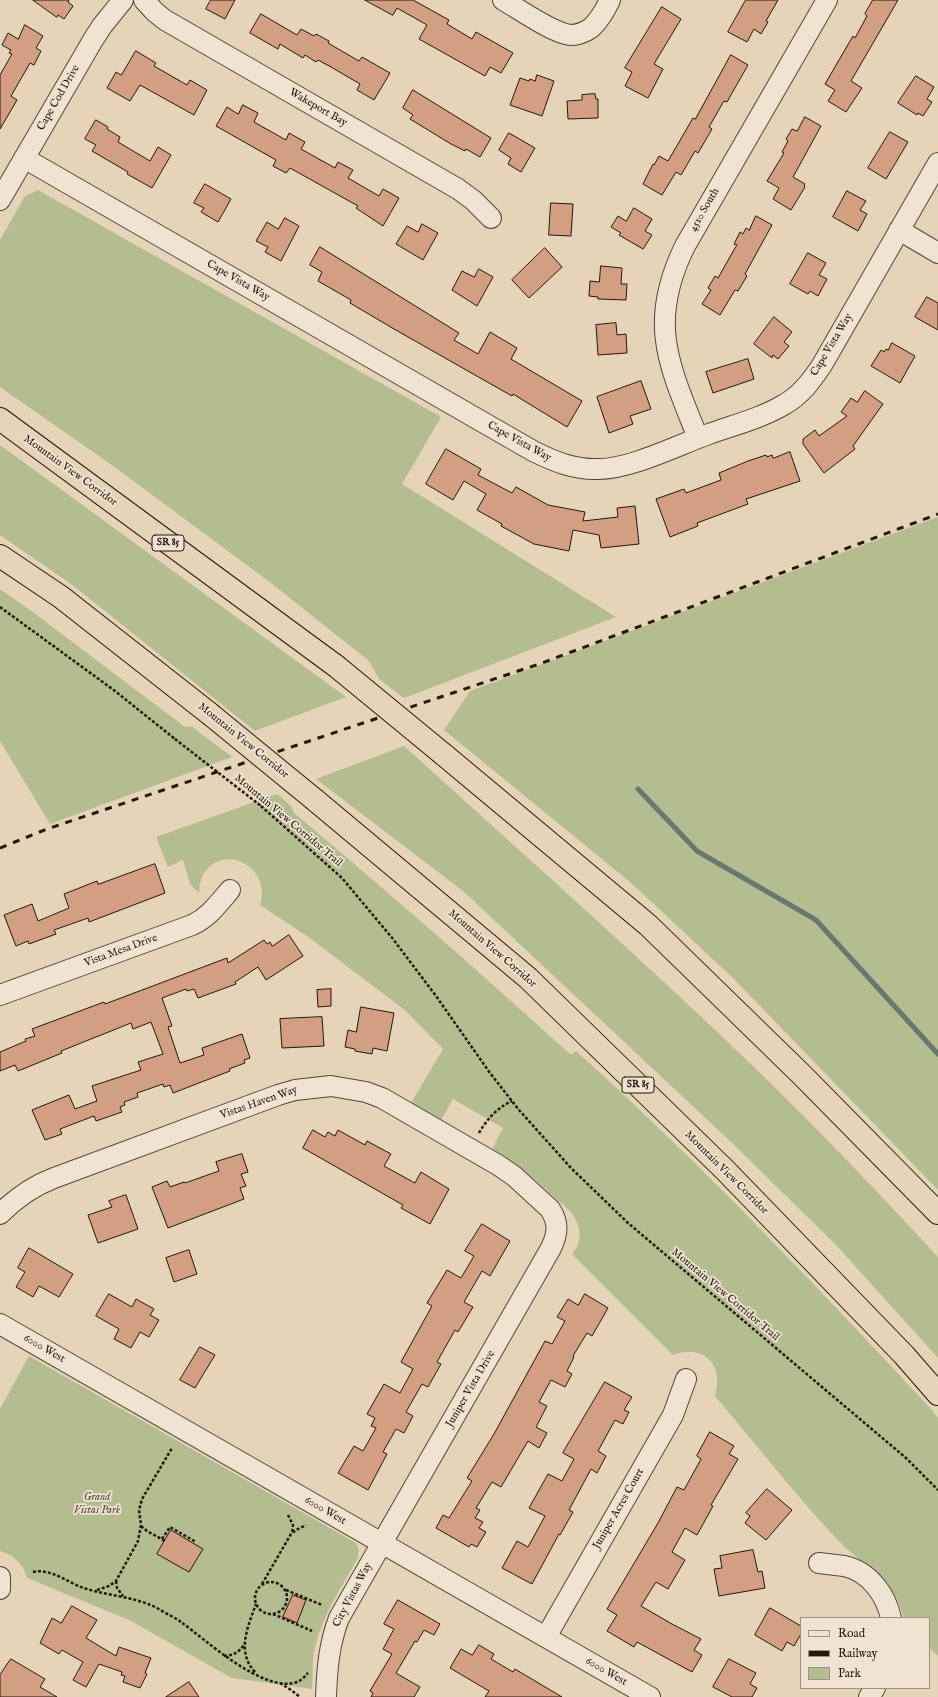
<!DOCTYPE html>
<html>
<head>
<meta charset="utf-8">
<style>
  body { margin:0 }
  #map { position:relative; width:938px; height:1697px; overflow:hidden; background:#e6d4b8; font-family:"IM FELL English",serif }
  canvas { display:block }
  .legend { position:absolute; left:800px; top:1617px; width:130px; height:72px; box-sizing:border-box; background:#efe3d1; border:1px solid #9e9182; margin:0; padding:5px 7px; list-style:none; font-size:12px; color:#24170c }
  .legend li { display:flex; align-items:center; gap:8px; height:20px }
  .legend b { width:20px; border:1px solid #9e9182 }
</style>
</head>
<body>
<div id="map">
<canvas width="938" height="1697"></canvas>
<ul class="legend">
<li><b style="height:5px;background:#efe3d1"></b>Road</li>
<li><b style="height:5px;background:#24170c"></b>Railway</li>
<li><b style="height:11px;background:#b3bd90"></b>Park</li>
</ul>
</div>
<script>
const c = document.querySelector('canvas').getContext('2d');
c.lineJoin = 'round';
function fillPath(path, color) { c.fillStyle = color; c.fill(path, 'evenodd'); }
function strokePath(path, color, width, dash) { c.strokeStyle = color; c.lineWidth = width; c.lineCap = dash ? 'butt' : 'round'; c.setLineDash(dash || []); c.stroke(path); }
function drawText(font, color, halo, rows, align = 'center') {
  c.font = font + ' "IM FELL English",serif'; c.lineWidth = 3.5; c.setLineDash([]); c.textBaseline = 'middle'; c.strokeStyle = halo; c.fillStyle = color; for (const [text, x, y, turn = 0] of rows) {
    c.save(); c.translate(x, y); c.rotate((+turn || 0) * Math.PI / 180); c.textAlign = isNaN(turn) ? turn : align; if (halo) c.strokeText(text, 0, 0); c.fillText(text, 0, 0); c.restore();
  }
}
const green = new Path2D(`
  M38 190 441 417 402 484 616 617 404 698 379 679 369 661 271 583 116 468 0 387V240L25 196Z
  M0 445 346 697 255 731 71 584 0 535Z
  M938 517V1190L732 977 630 882 444 730 470 691Z
  M0 589 34 613 185 727 191 726 232 757 50 824 0 741Z
  M404 746C522 853 642 959 757 1070 819 1130 879 1193 938 1257V1358L837 1246 730 1141 463 891 316 779Z
  M277 794 292 807 293 812C387 891 480 972 571 1055L576 1051C702 1164 818 1288 933 1411L938 1418V1656L929 1647V1618H904C892 1574 862 1567 835 1537 793 1492 755 1443 715 1396 725 1366 704 1343 673 1355L572 1254C580 1245 582 1234 577 1223 573 1212 563 1205 555 1198 534 1178 516 1163 492 1149L503 1128 453 1099 441 1120 411 1103 443 1049 406 1011 307 936 260 905C272 868 226 843 205 872 200 878 200 886 199 893L190 884 183 860 168 867 156 837Z
  M29 1356 356 1543 359 1550 358 1558C341 1588 321 1617 314 1652 312 1664 313 1677 312 1689L232 1678 129 1620 27 1578C24 1565 13 1554 0 1551V1409Z`);
const stream = new Path2D(`
  M638 789 697 851 816 920 938 1054`);
const building = new Path2D(`
  M33 0H69L68 2 73 6 64 19 58 15 57 17Z
  M211 0H235L225 19 206 9Z
  M365 0H413L449 20 447 24 472 39 476 32 513 53 501 73 490 67 485 76 419 39 427 25 397 8 393 15Z
  M746 0H778L766 21 768 22 761 34 754 29 747 42 728 32Z
  M873 0H898L851 81 862 88 846 112 828 101 835 90 825 84 853 36 855 38 867 16 865 14Z
  M662 7 681 19 654 64 663 69 648 98 625 86 632 72 625 68Z
  M261 14 297 35 301 29 314 36 316 34 329 41 328 43 359 61 362 57 390 73 374 100 357 90 360 84 331 67 318 60 316 62 305 55 303 58 280 44 278 49 250 33Z
  M25 25 43 36 36 48 41 51 34 65 30 63 11 96 17 100 0 129V75L12 54 9 53 11 50 2 45 8 33 18 39Z
  M136 51 156 63 154 66 187 85 190 80 207 90 194 115 140 85 130 101 107 88 116 72 121 75Z
  M731 55 748 65 727 102 724 101 709 127 712 129 698 153 695 151 681 175 676 172 662 195 643 184 653 164 654 165 659 156 668 161 693 118 695 119Z
  M537 75 554 81 542 116 510 105 520 78 529 81 530 79 535 81Z
  M916 76 934 87 927 99 932 102 923 116 918 113 917 115 898 103Z
  M413 90 491 138 480 157 466 149 465 151 451 144 410 119 413 115 403 108Z
  M595 94 596 99H598V118L568 119 567 101 582 100V95Z
  M243 105 258 113 254 122 286 140 289 133 305 142 301 149 335 168 338 162 353 170 348 178 379 196 383 189 399 198 383 226 356 208 358 206 290 168 286 173 273 166 276 160 216 126 227 107 238 114Z
  M805 117 821 126 793 177 805 184 804 186 805 187 791 210 773 199 779 188 767 181 784 153 782 152 788 141 786 139 792 129 797 131Z
  M96 120 108 127 107 129 120 137 118 142 150 161 158 147 171 155 152 188 127 174 128 172 92 151 96 145 85 139Z
  M890 132 908 142 886 179 868 168Z
  M509 133 535 148 521 172 508 164 511 158 499 150Z
  M205 184 231 199 218 222 201 212 204 208 194 203Z
  M847 191 866 201 860 210 867 214 858 231 833 217Z
  M551 203 573 204 571 236 549 235Z
  M634 208 652 219 645 231 652 235 643 249 619 235 621 233 611 227 618 216 626 221Z
  M756 216 772 225 745 274 747 276 738 291 735 290 720 315 702 304 711 290 708 288 715 276 718 278 735 248 737 245 734 244 740 232 743 234 746 228 749 230Z
  M285 218 299 226 281 261 265 252 268 247 256 241 267 222 278 229Z
  M422 224 438 233 423 260 396 244 407 226 418 232Z
  M320 247 459 333 454 340 478 354 490 332 517 348 511 359 582 401 567 427 513 394 512 396 394 329 350 303 351 300 318 281 322 272 310 265Z
  M545 248 562 267 529 298 512 280Z
  M808 253 826 263 819 275 827 279 818 296 810 291 808 294 790 284Z
  M601 266 622 268 621 284H627L626 300 598 299V297L589 296 590 281 599 282Z
  M479 269 493 277 477 306 452 290 462 271 474 277Z
  M927 297 938 303V330L915 317Z
  M774 317 792 332 784 342 789 346 778 359 773 355 772 358 754 344Z
  M616 323 617 335 626 334 627 353 598 355 596 325Z
  M892 343 915 356 900 383 871 366 881 350 884 352 886 349 888 350Z
  M748 359 754 379 713 393 706 372Z
  M641 381 651 409 630 416 633 424 609 433 597 397Z
  M865 391 883 404 853 446 855 449 824 473 803 444V439L815 430 819 436 847 416 841 412 851 398 857 402Z
  M446 449 481 469 478 475 512 493 516 487 548 505 585 512 583 521 618 517 617 508 635 506 639 544 601 548 599 535 573 530 569 551 534 544 501 526 502 524 477 510 486 494 464 481 453 500 426 484Z
  M790 452 800 481 746 499 748 504 697 523 698 526 670 537 656 499 684 489 686 493 721 480 719 473 748 461 766 455 767 457 772 455 773 458Z
  M155 864 165 893 89 922 88 918 54 930 56 934 29 944 28 941 16 946 4 915 32 904 38 921 69 908 64 894 97 881 98 884Z
  M289 935 303 956 266 980 258 967 235 982 236 984 198 998 194 989 187 991 186 989 162 998 172 1026 168 1027 180 1063 204 1055 202 1048 242 1034 250 1058 244 1060 245 1063 229 1069 230 1071 173 1093 170 1085 164 1087 163 1084 137 1093 138 1097 124 1102 125 1105 120 1107 122 1112 96 1121 94 1116 60 1129 62 1134 45 1140 32 1110 69 1095 75 1109 97 1101 92 1086 141 1070 138 1062 163 1054 151 1022 133 1029 131 1023 61 1051 62 1053 18 1071 15 1065 0 1071V1052L26 1041 25 1039 35 1036 32 1029 104 1002 105 1004 227 958 228 963 264 940 267 944 270 942 272 946Z
  M331 989V1006L318 1007 317 990Z
  M361 1007 394 1013 387 1051 373 1048 372 1054 355 1051V1049L345 1047 348 1030 356 1032Z
  M322 1017 324 1046 282 1048 280 1019Z
  M313 1130 325 1137 328 1132 335 1136 338 1130 365 1145 367 1141 391 1154 384 1166 415 1183 421 1172 449 1189 430 1224 401 1208 403 1205 303 1148Z
  M242 1154 248 1172 241 1174 246 1186 240 1188 244 1199 168 1228 152 1187 167 1181 170 1187 184 1182 185 1183 219 1171 216 1162Z
  M126 1195 138 1229 98 1243 88 1215 112 1207 109 1201Z
  M482 1224 510 1241 490 1276 482 1271 464 1302 473 1307 458 1332 455 1330 437 1362 441 1364 428 1387 422 1384 406 1412 413 1416 404 1433 396 1429 383 1452 387 1454 368 1490 338 1473 354 1446 363 1451 376 1428 371 1426 375 1418 367 1414 384 1384 400 1393 413 1369 401 1362 432 1306 427 1303 447 1270 461 1278 474 1256 465 1251Z
  M29 1248 73 1274 59 1297 39 1286 33 1297 16 1287 25 1272 18 1268Z
  M189 1250 197 1274 174 1282 166 1258Z
  M109 1294 132 1307 136 1299 154 1309 150 1315 159 1320 149 1337 140 1332 131 1348 114 1339 119 1329 96 1316Z
  M585 1294 608 1308 592 1336 587 1333 573 1356 574 1357 567 1371 572 1374 565 1387 551 1380 539 1402 547 1406 536 1427 547 1433 539 1448 528 1441 501 1487 492 1482 476 1508 480 1510 475 1518 483 1522 479 1528 486 1532 477 1547 471 1544 469 1547 436 1528 443 1515 449 1518 472 1481 467 1478 494 1434 545 1341 552 1344 565 1321 557 1317 568 1299 578 1305Z
  M200 1347 215 1355 195 1388 180 1380Z
  M605 1382 632 1397 624 1410 629 1412 623 1424 615 1420 598 1451 606 1456 597 1473 591 1469 569 1510 573 1512 560 1535 559 1534 532 1584 502 1568 517 1541 528 1547 545 1516 529 1508 548 1474 562 1481 574 1459 563 1453Z
  M710 1432 734 1446 729 1454 738 1459 711 1505 713 1506 697 1535 685 1528 672 1552 685 1560 668 1589 656 1582 641 1606 672 1624 701 1639 694 1650 702 1655 692 1672 637 1642 634 1647 607 1631 617 1615 607 1609 658 1523 677 1487 684 1490 701 1459 697 1456Z
  M767 1489 792 1510 766 1540 745 1523 750 1516 746 1513Z
  M171 1530 203 1549 189 1572 157 1554Z
  M753 1550 758 1572 762 1571 765 1588 719 1596 714 1569 722 1568 720 1556Z
  M293 1595 306 1600 297 1623 283 1617Z
  M398 1600 440 1624 434 1635 424 1630 417 1642 415 1641 396 1673 420 1687 414 1697H371L373 1693 370 1691 392 1654 383 1649 394 1629 384 1624Z
  M72 1606 97 1620 86 1638 116 1656 119 1647 151 1658 145 1673 147 1674 140 1688 123 1682 125 1676 121 1675 122 1672 99 1664 86 1687 73 1680 83 1662 62 1650 59 1654 40 1643 52 1618 61 1623Z
  M770 1608 801 1626V1634L794 1646 787 1642 782 1651 755 1635Z
  M479 1645 494 1654 491 1659 513 1672 515 1669 562 1697H485L489 1691 450 1668 461 1649 472 1655Z
  M11 1659 45 1679 40 1687 57 1697H0V1675Z
  M729 1659 756 1673 750 1684 757 1688 752 1697H732L713 1687Z
  M189 1682 199 1697H166Z`);
const path = new Path2D(`
  M0 607 115 691 175 739
  M261 806 342 878 393 939 436 996 490 1073 519 1110 571 1168 628 1223 906 1458 938 1490
  M479 1133C487 1119 497 1108 512 1101
  M288 1515 293 1525 292 1533
  M141 1526 147 1531 165 1541
  M162 1539 170 1527 196 1542
  M33 1572C49 1568 66 1581 81 1587 106 1596 134 1596 157 1608 165 1613 174 1617 181 1622 206 1640 264 1694 297 1682 301 1681 305 1676 308 1673
  M116 1581 117 1588 123 1596
  M255 1598a16 16 0 1 1 32 0a16 16 0 1 1-32 0Z
  M262 1584 291 1534 296 1530 306 1525
  M97 1590 109 1586 116 1581 138 1541 141 1525 139 1510 142 1499 172 1448
  M286 1590 322 1605
  M273 1614 312 1631
  M224 1656C234 1655 238 1653 244 1645
  M255 1672C236 1652 248 1626 256 1604
  M280 1683 291 1690 300 1697`);
const minor = new Path2D(`
  M144 0 155 12 165 20 458 189 473 200 491 218
  M503 0C519 9 554 34 571 35 578 35 585 32 591 28 600 20 605 10 610 0
  M24 158 533 451C555 462 575 470 599 469 631 469 678 445 709 434 734 425 762 418 785 404 801 395 812 380 822 365L938 163
  M0 200 93 40 102 26 123 0
  M899 230 938 253
  M698 438C669 365 647 323 685 246L827 0
  M0 995 192 925C209 917 218 904 230 890
  M0 1214C16 1198 33 1186 54 1178L278 1095 295 1090 331 1086 366 1092 382 1098 498 1165 514 1176 550 1209C559 1223 558 1233 551 1248L339 1618C329 1644 327 1669 326 1697
  M0 1324 650 1697
  M819 1563C827 1564 836 1565 844 1566 869 1571 886 1595 891 1618
  M0 1577V1589
  M546 1637 673 1415 686 1379
  M869 1697 875 1688`);
const highway = new Path2D(`
  M0 419 336 666
  M0 556 61 597 210 714
  M443 754 648 925 802 1075 938 1213
  M315 800 528 978 725 1170 904 1355 938 1394`);
const rail = new Path2D(`
  M0 848 47 829 542 663 938 514`);
const pathBridge = new Path2D(`
  M175 739 261 806`);
const highwayBridge = new Path2D(`
  M336 666 443 754
  M210 714 315 800`);
const shields = [
  [168,543,32],
  [638,1085,32]
];
const shieldNames = [
  ["SR 85",168,543],
  ["SR 85",638,1085]
];
const streetNames = [
  ["Cape Cod Drive",59,98,-60],
  ["Wakeport Bay",318,108,30],
  ["4510 South",705,210,-60],
  ["Cape Vista Way",238,281,30],
  ["Cape Vista Way",832,345,-59],
  ["Cape Vista Way",519,442,29],
  ["Mountain View Corridor",70,471,36],
  ["Mountain View Corridor",243,741,39],
  ["Mountain View Corridor Trail",288,821,40],
  ["Mountain View Corridor",492,949,41],
  ["Vista Mesa Drive",121,951,-20],
  ["Vistas Haven Way",259,1103,-19],
  ["Mountain View Corridor",726,1173,45],
  ["Mountain View Corridor Trail",725,1295,40],
  ["6000 West",44,1349,30],
  ["Juniper Vista Drive",471,1389,-60],
  ["Juniper Acres Court",619,1509,-60],
  ["6000 West",325,1511,30],
  ["City Vistas Way",353,1595,-62],
  ["6000 West",606,1672,30]
];
const parkNames = [
  ["Grand",97,1498],
  ["Vistas Park",97,1511]
];
fillPath(green, '#b3bd90');
strokePath(stream, '#68786e', 5);
fillPath(building, '#d29f82');
strokePath(building, '#24170c', 1);
strokePath(minor, '#544637', 22);
strokePath(highway, '#24170c', 24);
strokePath(path, '#24170c', 2.5, [3, 2]);
strokePath(minor, '#efe3d1', 20);
strokePath(highway, '#e6d4b8', 22);
strokePath(rail, '#24170c', 3, [7, 7]);
strokePath(highwayBridge, '#24170c', 24, []);
strokePath(pathBridge, '#24170c', 2.5, [3, 2]);
strokePath(highwayBridge, '#e6d4b8', 22);
for (const [x, y, w] of shields) { const box = new Path2D(); box.roundRect(x - w / 2, y - 8, w, 16, 3); c.fillStyle = '#efe3d1'; c.fill(box); strokePath(box, '#24170c', 1); }
drawText('bold 10px', '#24170c', null, shieldNames);
drawText('11px', '#24170c', '#efe3d1', streetNames);
drawText('italic 11px', '#4f4934', '#efe3d1', parkNames);
</script>
</body>
</html>
